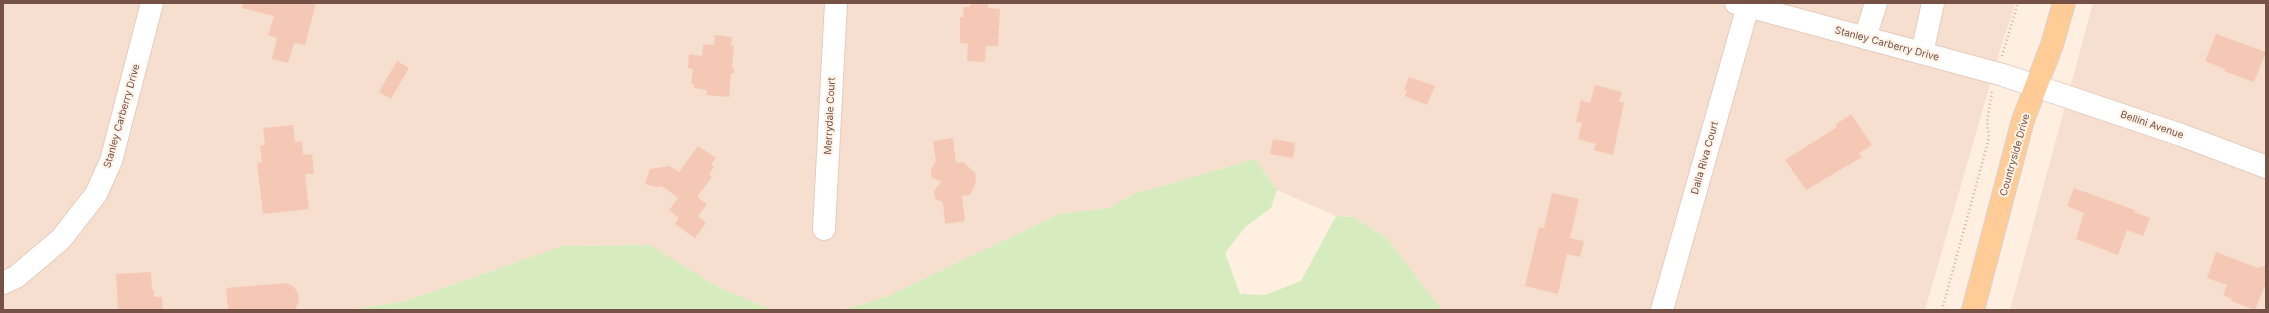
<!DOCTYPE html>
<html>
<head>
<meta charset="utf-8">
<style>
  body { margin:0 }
  #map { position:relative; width:2269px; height:313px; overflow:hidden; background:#feefe0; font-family:Inter,sans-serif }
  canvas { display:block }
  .frame { position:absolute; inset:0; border:4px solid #765146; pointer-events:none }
</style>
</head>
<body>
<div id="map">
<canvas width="2269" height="313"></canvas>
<div class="frame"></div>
</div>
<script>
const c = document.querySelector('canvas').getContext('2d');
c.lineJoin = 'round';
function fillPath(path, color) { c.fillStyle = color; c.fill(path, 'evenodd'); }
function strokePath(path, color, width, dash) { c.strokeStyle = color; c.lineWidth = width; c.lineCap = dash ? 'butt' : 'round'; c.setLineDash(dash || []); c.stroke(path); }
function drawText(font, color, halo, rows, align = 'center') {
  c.font = font + ' Inter,sans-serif'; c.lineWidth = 4; c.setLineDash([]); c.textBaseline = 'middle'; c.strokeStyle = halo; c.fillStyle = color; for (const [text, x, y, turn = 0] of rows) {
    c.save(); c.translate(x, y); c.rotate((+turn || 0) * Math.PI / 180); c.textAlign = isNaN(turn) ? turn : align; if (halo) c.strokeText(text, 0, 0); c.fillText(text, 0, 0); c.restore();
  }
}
const residential = new Path2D(`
  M3 3H2016L2001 46 1925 310H1442L1387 238 1353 217 1336 216 1277 190 1255 159 1134 194 1109 208 1059 214 886 297 842 310H773L720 288 648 245 563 246 406 301 349 310H3Z
  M2093 3H2266V310H2010Z`);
const green = new Path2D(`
  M1255 159 1277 190 1271 208 1245 227 1225 253 1240 294 1265 295 1301 281 1336 216 1353 217 1387 238 1442 310H842L886 297 1059 214 1109 208 1134 194Z
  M649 245 720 288 773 310H349L406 301 563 246Z`);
const building = new Path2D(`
  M243 3H316L305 45 294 43 288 63 272 59 277 38 268 35 274 16 242 8Z
  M971 3H989L988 8 1000 9 998 46H986L985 62 967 61 968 44 960 43V17H963L964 7H970Z
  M2216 34 2266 52 2254 82 2224 71 2225 69 2205 61Z
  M715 35 732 37 731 46H734L732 67 735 72 731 74 729 97 706 95 707 90 694 88V84L691 83 693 69 688 68 689 54 702 56 703 44 714 45Z
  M397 61 409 68 391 99 379 92Z
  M1409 77 1435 86 1427 105 1405 96 1407 91 1404 90Z
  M1595 85 1622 92 1619 101 1624 103 1613 155 1594 150 1596 144 1578 139 1582 123 1576 122 1581 100 1590 103Z
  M1851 114 1872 145 1859 153 1862 157 1806 190 1785 160 1837 127 1835 125Z
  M293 125 295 142 302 141 303 155 312 154 314 174H305L309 209 263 214 257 163 262 162 260 146 265 145 263 128Z
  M953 138 956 163 963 162 975 173 976 182 970 195 962 196 965 221 945 224 943 203 935 198 934 191 941 182 931 177V170L936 161 933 141Z
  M1273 139 1295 143 1293 158 1270 154Z
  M698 146 716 158 711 165 714 167 709 174 712 177 697 197 707 204 698 216 706 223 695 238 675 224 679 218 669 210 678 198 662 186 656 187 645 184 650 169 669 166 679 172Z
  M2074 188 2135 210 2134 212 2150 218 2143 236 2127 230 2118 255 2076 239 2084 213 2067 206Z
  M1552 193 1579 199 1570 238 1584 241 1580 257 1567 254 1558 294 1525 286 1539 227 1544 228Z
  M2216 252 2258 268 2266 265V283L2255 310 2231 301 2232 299 2223 295 2227 285 2207 278Z
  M151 272 152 290H154V297H162L163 310H118L116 274Z
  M285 283 293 286 298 293 299 301 295 310H228L226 288Z`);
const path = new Path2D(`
  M2002 56 2018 3
  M1942 310 1989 138 1987 121 1992 92`);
const minor = new Path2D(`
  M1736 3 2003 75 2184 136 2266 167
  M1865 38 1876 3
  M1922 53 1933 3
  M824 229 836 3
  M3 283 16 277 61 239 96 194 111 161 152 3
  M1662 310 1748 6`);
const major = new Path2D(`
  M1973 310 2023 120 2052 45 2064 3`);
const streetNames = [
  ["Stanley Carberry Drive",1887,44,15],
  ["Stanley Carberry Drive",122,116,-74],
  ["Merrydale Court",830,116,-87],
  ["Bellini Avenue",2152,125,19],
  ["Countryside Drive",2015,155,-74],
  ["Dalla Riva Court",1705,158,-74]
];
fillPath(residential, '#f6dfce');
fillPath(green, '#d6ecbe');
fillPath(building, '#f5c8b6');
strokePath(minor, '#e4ccbf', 24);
strokePath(major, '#dbd2cf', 24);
strokePath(path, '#daab99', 2.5, [1, 3]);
strokePath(minor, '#fff', 22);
strokePath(major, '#ffcb96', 22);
drawText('10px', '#765146', '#fff3e8', streetNames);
</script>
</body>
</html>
